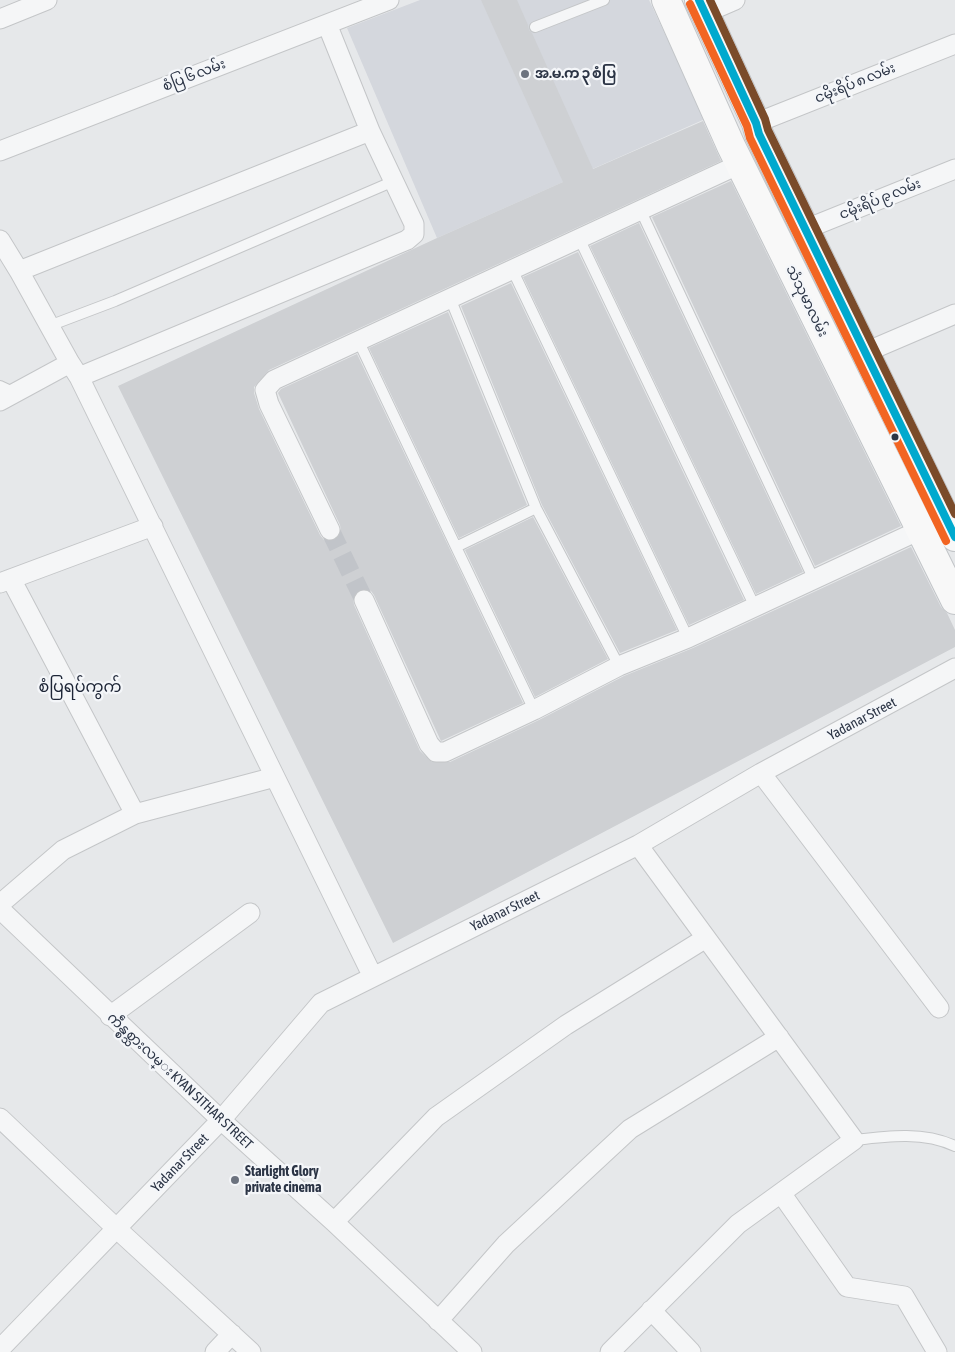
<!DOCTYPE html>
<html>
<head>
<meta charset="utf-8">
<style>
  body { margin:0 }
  canvas { display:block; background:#e6e8ea }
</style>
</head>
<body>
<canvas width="955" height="1352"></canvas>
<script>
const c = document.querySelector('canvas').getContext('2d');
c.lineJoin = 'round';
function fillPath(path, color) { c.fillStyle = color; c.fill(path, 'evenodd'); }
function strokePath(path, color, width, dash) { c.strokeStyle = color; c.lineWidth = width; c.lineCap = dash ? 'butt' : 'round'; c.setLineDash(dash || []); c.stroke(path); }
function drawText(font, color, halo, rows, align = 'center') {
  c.font = font + ' "Asap Condensed","Noto Sans Myanmar",sans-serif'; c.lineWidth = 4.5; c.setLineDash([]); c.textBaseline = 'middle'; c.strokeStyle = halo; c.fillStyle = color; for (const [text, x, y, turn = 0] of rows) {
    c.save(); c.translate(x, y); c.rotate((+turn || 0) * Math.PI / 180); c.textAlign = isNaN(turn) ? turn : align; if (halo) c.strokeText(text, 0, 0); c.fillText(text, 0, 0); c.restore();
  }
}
const built = new Path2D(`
  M420 0H649L705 119 437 238 347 28Z`);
const building = new Path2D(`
  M481 0H517L528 25 529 30 532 33 593 169 703 121 721 161 269 370 254 387V393L259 409 320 535 324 540 329 541 334 540 340 536 341 530 340 525 278 393 281 389 357 354 523 703 441 741 374 595 371 591 366 589 359 590 355 593 353 598 354 605 420 751 432 762H450L539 720 624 676 693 648 911 547 941 607 947 613 955 630V647L393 943 118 386 437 238 563 182Z
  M731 181 901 526 815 566 652 217Z
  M639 223 803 572 756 594 590 246Z
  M578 252 744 600 689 625 523 277Z
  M511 283 677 630 620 653 542 505 461 306Z
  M448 312 527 505 459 538 369 348Z
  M533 517 608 659 535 697 465 550Z`);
const minorTunnel = new Path2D(`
  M330 530 364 600`);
const service = new Path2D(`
  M535 27 604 0
  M640 209 814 580
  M579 238 755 607
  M512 269 688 638
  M450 298 536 508 619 666
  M49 326 115 301 394 181
  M358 340 456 547
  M0 386 15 393
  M534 710 456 547 536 508
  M854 1140C887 1136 924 1131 955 1146`);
const minor = new Path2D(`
  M705 13 735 0
  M0 19 47 0
  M756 123 955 44
  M0 151 389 0
  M806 229 955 169
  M0 240 19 271 70 363 79 377 373 977
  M19 271 370 131
  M866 352 955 314
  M79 377 407 240 414 234V224L370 131 327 24
  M0 401 70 363
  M330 530 269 404 265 390 274 380 740 164
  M11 579 135 814
  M0 583 153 526
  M364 600 429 744 436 752H445L534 710 619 666 688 638 920 530
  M761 773 939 1008
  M0 904 63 850 135 814 275 777
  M0 909 221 1120 334 1222 472 1352
  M110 1016 250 913
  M0 1118 117 1229 251 1352
  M781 1193 847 1287 904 1296 937 1352
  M334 1222 436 1117 566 1025 706 938
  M651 1310 691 1352
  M438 1321 506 1244 630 1129 779 1037
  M0 1349 221 1120 321 1003 638 845 761 773 955 668
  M215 1352 232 1334
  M610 1352 738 1224 854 1140 638 845`);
const primary = new Path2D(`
  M666 0 731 146 955 600
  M699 0 756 123 759 134 955 537`);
const bus1 = new Path2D(`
  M699 0 756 123 759 134 955 537`);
const bus2 = new Path2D(`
  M690 4 747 126 750 138 946 541`);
const bus3 = new Path2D(`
  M710 0 765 119 768 130 955 514`);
const markers = [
  [525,74,5,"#6c737f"],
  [895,437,4.5,"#2b3445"],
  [235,1180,5,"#6c737f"]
];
const poiNames = [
  ["အ.မ.က ၃ စံပြ",535,74],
  ["Starlight Glory",245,1172],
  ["private cinema",245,1188]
];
const streetNames = [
  ["စံပြ ၆ လမ်း",194,75,-21],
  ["ငမိုးရိပ် ၈ လမ်း",855,83,-22],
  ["ငမိုးရိပ် ၉ လမ်း",880,199,-22],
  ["သံသုမာလမ်း",807,301,64],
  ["Yadanar Street",862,719,-28],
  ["Yadanar Street",505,911,-26],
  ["ကဵန္စစ္သားလမ္း KYAN SITHAR STREET",180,1081,43],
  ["Yadanar Street",180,1163,-46]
];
const quarterNames = [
  ["စံပြရပ်ကွက်",80,687]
];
fillPath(built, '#d4d7dd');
fillPath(building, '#ced0d3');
strokePath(minorTunnel, '#c1c4c9', 19, [19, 9]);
strokePath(service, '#c4c6c8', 12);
strokePath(minor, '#c4c6c8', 21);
strokePath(primary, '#c2c5c8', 30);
strokePath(service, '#f5f6f7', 10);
strokePath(minor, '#f5f6f7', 19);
strokePath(primary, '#f8f8f8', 28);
strokePath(bus1, '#00a9ce', 8);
strokePath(bus2, '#f26522', 8);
strokePath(bus3, '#7a4b2a', 8);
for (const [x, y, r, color] of markers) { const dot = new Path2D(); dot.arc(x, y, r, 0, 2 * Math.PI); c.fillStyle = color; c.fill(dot); strokePath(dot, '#f4f6f9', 2); }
drawText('bold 14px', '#2b3445', '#f4f6f9', poiNames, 'left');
drawText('14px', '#2b3445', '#f4f6f9', streetNames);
drawText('16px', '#1d2536', '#f4f6f9', quarterNames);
</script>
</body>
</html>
